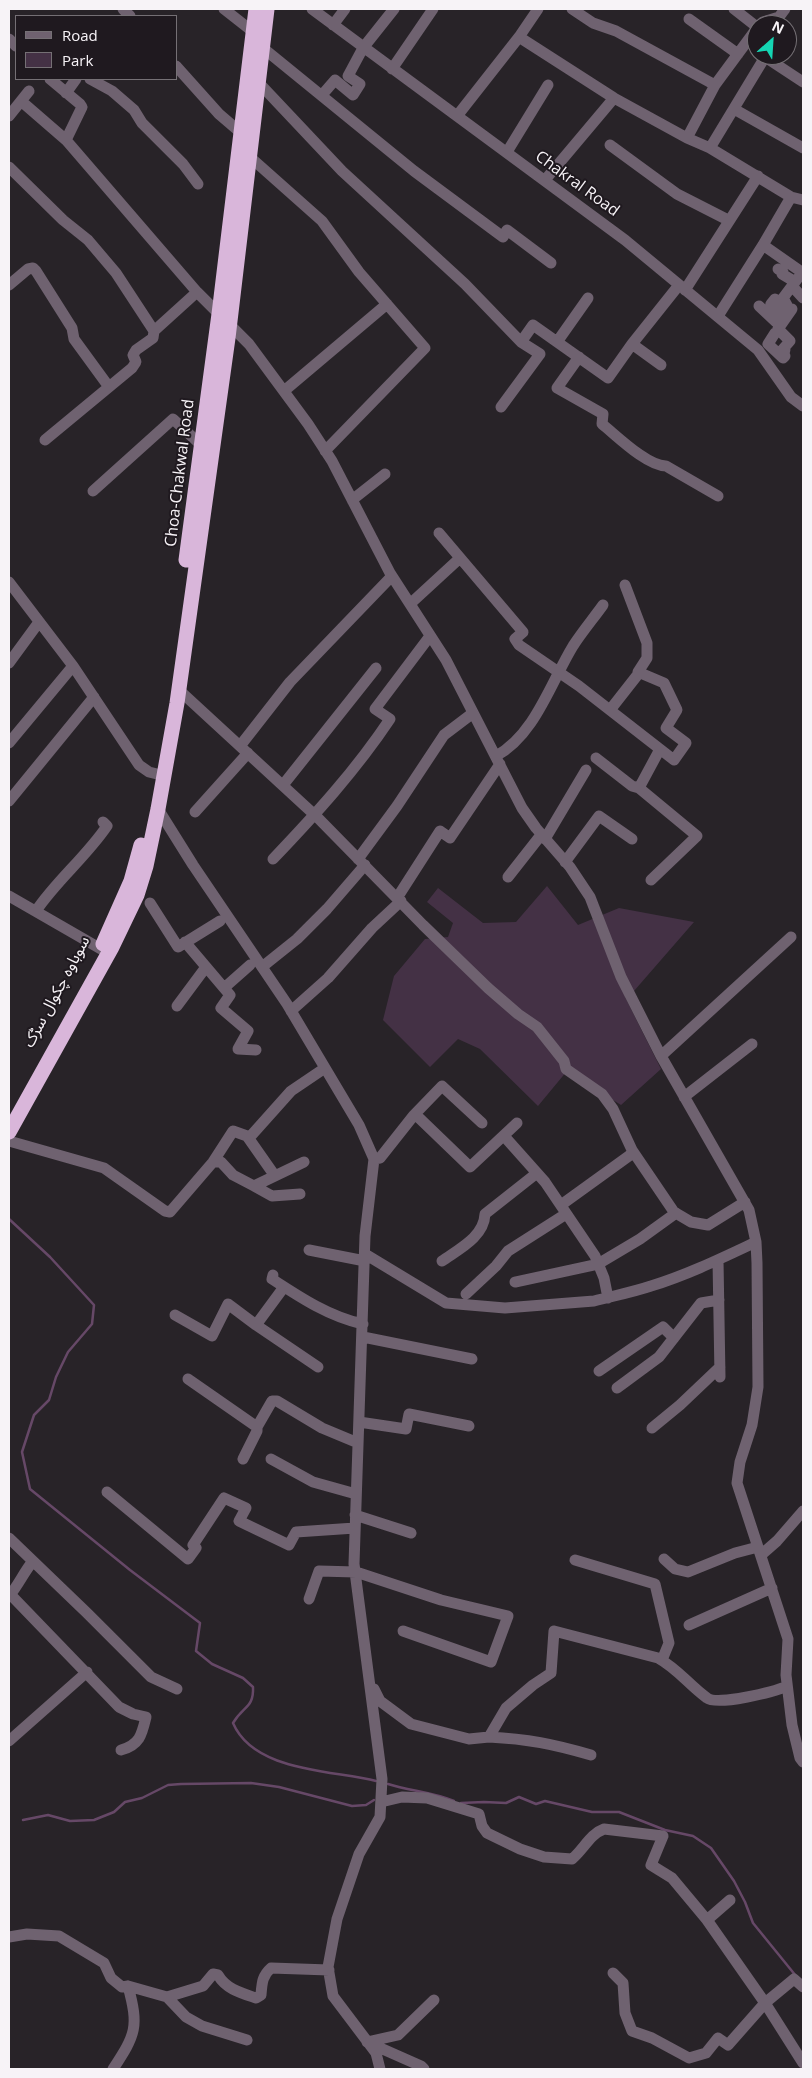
<!DOCTYPE html>
<html>
<head>
<meta charset="utf-8">
<style>
  body { margin:0 }
  #map { position:relative; width:812px; height:2078px; overflow:hidden; background:#282328; font-family:"Open Sans",sans-serif }
  canvas { display:block }
  .frame { position:absolute; inset:0; border:10px solid #f7f3f7; pointer-events:none }
  .legend { position:absolute; left:15px; top:15px; width:162px; height:65px; box-sizing:border-box; background:#1f191f; border:1px solid #757075; margin:0; padding:6px 9px; list-style:none; font-size:15px; color:#f7f3f7 }
  .legend li { display:flex; align-items:center; gap:10px; height:25px }
  .legend b { width:25px; border:1px solid #757075 }
  .north { position:absolute; left:747px; top:15px; width:50px; height:50px; box-sizing:border-box; background:#1f191f; border:1px solid #757075; border-radius:50%; rotate:26deg; font-size:14px; font-weight:700; line-height:20px; text-align:center; color:#f7f3f7 }
  .north::after { content:''; display:block; margin:auto; width:18px; height:22px; background:#15d5b3; clip-path:polygon(50% 0,100% 100%,50% 72%,0 100%) }
</style>
</head>
<body>
<div id="map">
<canvas width="812" height="2078"></canvas>
<div class="frame"></div>
<ul class="legend">
<li><b style="height:6px;background:#6f6270"></b>Road</li>
<li><b style="height:14px;background:#443145"></b>Park</li>
</ul>
<div class="north">N</div>
</div>
<script>
const c = document.querySelector('canvas').getContext('2d');
c.lineJoin = 'round';
function fillPath(path, color) { c.fillStyle = color; c.fill(path, 'evenodd'); }
function strokePath(path, color, width, dash) { c.strokeStyle = color; c.lineWidth = width; c.lineCap = dash ? 'butt' : 'round'; c.setLineDash(dash || []); c.stroke(path); }
function drawText(font, color, halo, rows, align = 'center') {
  c.font = font + ' "Open Sans","Noto Sans Arabic",sans-serif'; c.lineWidth = 4; c.setLineDash([]); c.textBaseline = 'middle'; c.strokeStyle = halo; c.fillStyle = color; for (const [text, x, y, turn = 0] of rows) {
    c.save(); c.translate(x, y); c.rotate((+turn || 0) * Math.PI / 180); c.textAlign = isNaN(turn) ? turn : align; if (halo) c.strokeText(text, 0, 0); c.fillText(text, 0, 0); c.restore();
  }
}
const green = new Path2D(`
  M547 886 578 925 619 908 694 922 634 991 625 997 661 1069 621 1105 567 1071 538 1106 480 1049 458 1039 430 1067 383 1020 394 976 425 939 448 937 453 923 427 902 438 888 483 923 516 922Z`);
const stream = new Path2D(`
  M9 1219 50 1257 94 1305 92 1324 68 1352 56 1377 49 1400 34 1415 22 1452 30 1489 130 1570 200 1623 196 1651 212 1664 243 1678 253 1687C254 1708 243 1706 233 1723 254 1772 332 1770 376 1781
  M388 1784C410 1791 432 1792 454 1801
  M461 1803 484 1802 506 1803 519 1797 536 1804 545 1801 592 1812H619L665 1830 693 1836 711 1848 734 1881 745 1902 753 1923 796 1976
  M23 1820 48 1815 70 1821 94 1820 114 1812 125 1802 142 1798 168 1785 181 1784 251 1783 279 1787 352 1806 366 1805 374 1800`);
const minor = new Path2D(`
  M123 9 130 16
  M224 9 252 31
  M312 9 625 240 758 350 791 397 803 406
  M572 9 593 23 616 31 715 85
  M734 9 757 27
  M689 19 738 54
  M333 25 345 9
  M760 25 763 22 779 17 785 9
  M519 37 614 98 687 138 710 148 791 197 803 200
  M9 39 16 46
  M263 48 414 171 503 237 507 230 551 263
  M762 55 803 82
  M176 66 219 114 240 132
  M392 69 433 9
  M50 79 80 104 82 107 66 140
  M90 79 112 91 134 110 142 123 183 164 198 184
  M259 83 342 171 465 284 521 342 540 354 501 407
  M66 93 76 79
  M322 95 335 80 353 95 360 84 348 76 363 48 394 9
  M21 101 66 140 197 292 249 344 308 424 332 461 390 573 446 660 522 808 536 828 570 867 590 897 621 977 661 1056 749 1210 756 1242 757 1263 758 1387 752 1425 740 1462 737 1483 788 1639 786 1675 792 1725 800 1758 803 1762
  M734 109 803 148
  M9 116 29 91
  M457 116 519 37 538 9
  M687 138 715 85 757 28
  M610 145 677 194 728 220
  M710 148 765 57
  M507 152 548 85
  M250 157 322 221 359 272 425 348 325 451
  M9 167 63 220 88 240 116 273 154 331
  M545 180 614 98
  M763 245 803 273
  M778 269 783 272 782 274 792 280 794 284
  M9 285 28 269 33 268 36 271 72 328 74 339 109 387
  M792 286 803 298
  M685 290 758 176
  M759 306 776 322 785 309 775 299 771 304 777 311
  M718 316 763 245 791 197
  M775 333 768 344 783 358 785 356 783 354 785 350 783 349 790 341 778 329 792 309H789L783 298 798 278
  M521 342 533 325 608 378 632 344
  M557 342 588 298
  M579 357 557 388 603 414 602 424C617 436 647 466 666 466L718 496
  M661 365 632 344 679 285
  M284 391 387 304
  M45 440 132 368 136 362 133 355 136 350 153 338 154 331 197 292
  M93 491 173 419 201 445
  M352 500 385 474
  M439 533 523 632 515 639 519 645 579 686 674 760 686 743 666 728 677 710 664 683 638 672 647 658V643L625 585
  M9 582 73 666 139 765 149 772 165 776
  M410 604 460 558
  M9 663 39 622
  M179 690 318 818 423 925 488 988 518 1014 537 1027 564 1061 566 1069 602 1094 613 1109 632 1150 674 1212 691 1222 708 1225 745 1202
  M610 710 639 673
  M9 743 73 666
  M240 746 290 682 392 576
  M496 756C535 735 551 682 573 646 582 632 593 619 603 605
  M596 758 632 786 639 788
  M283 785 376 668
  M9 801 94 697
  M158 809 193 865 287 1004 359 1125 374 1159 365 1236 354 1564 382 1779 380 1817 359 1854 337 1919 328 1967 333 1996 376 2053 380 2069
  M195 812 248 753
  M545 839 586 770
  M273 859C315 815 356 770 390 719L375 709 430 636
  M358 859 397 806 444 735 473 713
  M565 862 599 816 632 839
  M508 877 541 835
  M651 880 697 836 639 788 660 749
  M9 896 101 949
  M397 898 440 831 450 838 500 764
  M150 903 178 947 220 921
  M36 911C56 881 86 857 107 826L103 822
  M185 942 224 988
  M250 965 224 988 230 995 221 1008 248 1031 238 1049 256 1050
  M262 967 297 939 327 909 365 865
  M177 1006 206 967
  M291 1011 328 978 372 928 401 901
  M661 1056 791 937
  M684 1097 752 1044
  M415 1114 470 1167 517 1123
  M504 1136 545 1182 595 1256 604 1278 608 1298
  M249 1138 291 1091 325 1068
  M9 1141 104 1168 165 1211 170 1212 213 1162 233 1131 247 1136 275 1176
  M374 1159 380 1158 414 1115 442 1086 482 1123
  M213 1162H221L233 1175 254 1186 304 1162
  M254 1186 272 1196 300 1194
  M561 1205 633 1153
  M309 1250 365 1261
  M365 1254 446 1303 505 1308 594 1301C613 1296 633 1292 651 1286 687 1275 722 1258 756 1242
  M718 1260 720 1377
  M442 1261C459 1249 484 1237 485 1214L537 1173
  M273 1275 272 1279C301 1298 330 1317 363 1324
  M515 1282 598 1264 640 1239 676 1213
  M284 1287 256 1325 318 1367
  M466 1294 496 1266 508 1251 566 1214
  M175 1315 212 1336 228 1304 256 1325
  M363 1337 472 1359
  M599 1371 663 1327 674 1338
  M188 1379 257 1427 272 1401H277L322 1428 358 1443
  M617 1388 659 1357 701 1303 719 1300
  M359 1422 406 1429 409 1414 469 1426
  M652 1428 680 1405 720 1367
  M243 1459 257 1431V1427
  M271 1459 313 1482 356 1494
  M107 1492 188 1559 196 1548 193 1545 224 1498 246 1508 239 1521 289 1545 296 1532 355 1528
  M355 1515 411 1533
  M9 1538 87 1613 151 1677 177 1689
  M761 1555 777 1541 803 1511
  M664 1559 675 1569 688 1572 735 1553 758 1547
  M575 1560 655 1584 669 1643 662 1660
  M9 1593 119 1707 133 1714 146 1717C142 1734 140 1745 121 1750
  M10 1595C19 1584 24 1572 33 1561
  M309 1599 319 1571 356 1572 441 1600 508 1616 491 1662 403 1631
  M689 1625 772 1588
  M374 1689 380 1701 411 1724 469 1739 489 1737 506 1708 533 1685 551 1673 554 1631 658 1658C678 1669 689 1685 707 1698 717 1706 774 1692 787 1686
  M489 1737C528 1739 553 1744 591 1755
  M9 1741 87 1672
  M381 1802 402 1797 427 1798 479 1814 482 1826 487 1833 520 1849 544 1857 572 1859C584 1849 590 1834 604 1829L663 1836 651 1865 672 1878 707 1920 730 1900
  M707 1920 765 2003 803 2063
  M9 1937 27 1934 59 1936 104 1963 111 1978 122 1987 128 1986 167 1997 186 2017 202 2026 247 2040
  M613 1973 623 1983 625 2013 632 2031 652 2038 689 2058 706 2053 718 2038 728 2045 765 2003 794 1979 803 1987
  M167 1997 203 1986 213 1974 218 1975C226 1989 241 1993 256 1998L261 1995C262 1983 262 1976 271 1968L329 1970
  M367 2042 398 2035 434 2000
  M369 2043 421 2066 424 2069
  M113 2069C136 2034 139 2027 128 1986`);
const highway = new Path2D(`
  M186 560 219 314 256 9
  M103 944 131 881 141 845
  M9 1132 112 947 137 895 146 866 158 809 177 703 228 338 267 9`);
const streetNames = [
  ["Chakral Road",577,184,36],
  ["Choa-Chakwal Road",180,473,-83],
  ["سوہاوہ چکوال سڑک",57,992,-62]
];
fillPath(green, '#443145');
strokePath(stream, '#664867', 2.5);
strokePath(minor, '#6f6270', 11);
strokePath(highway, '#d9b6da', 15);
drawText('16px', '#f7f3f7', '#1f191f', streetNames);
</script>
</body>
</html>
